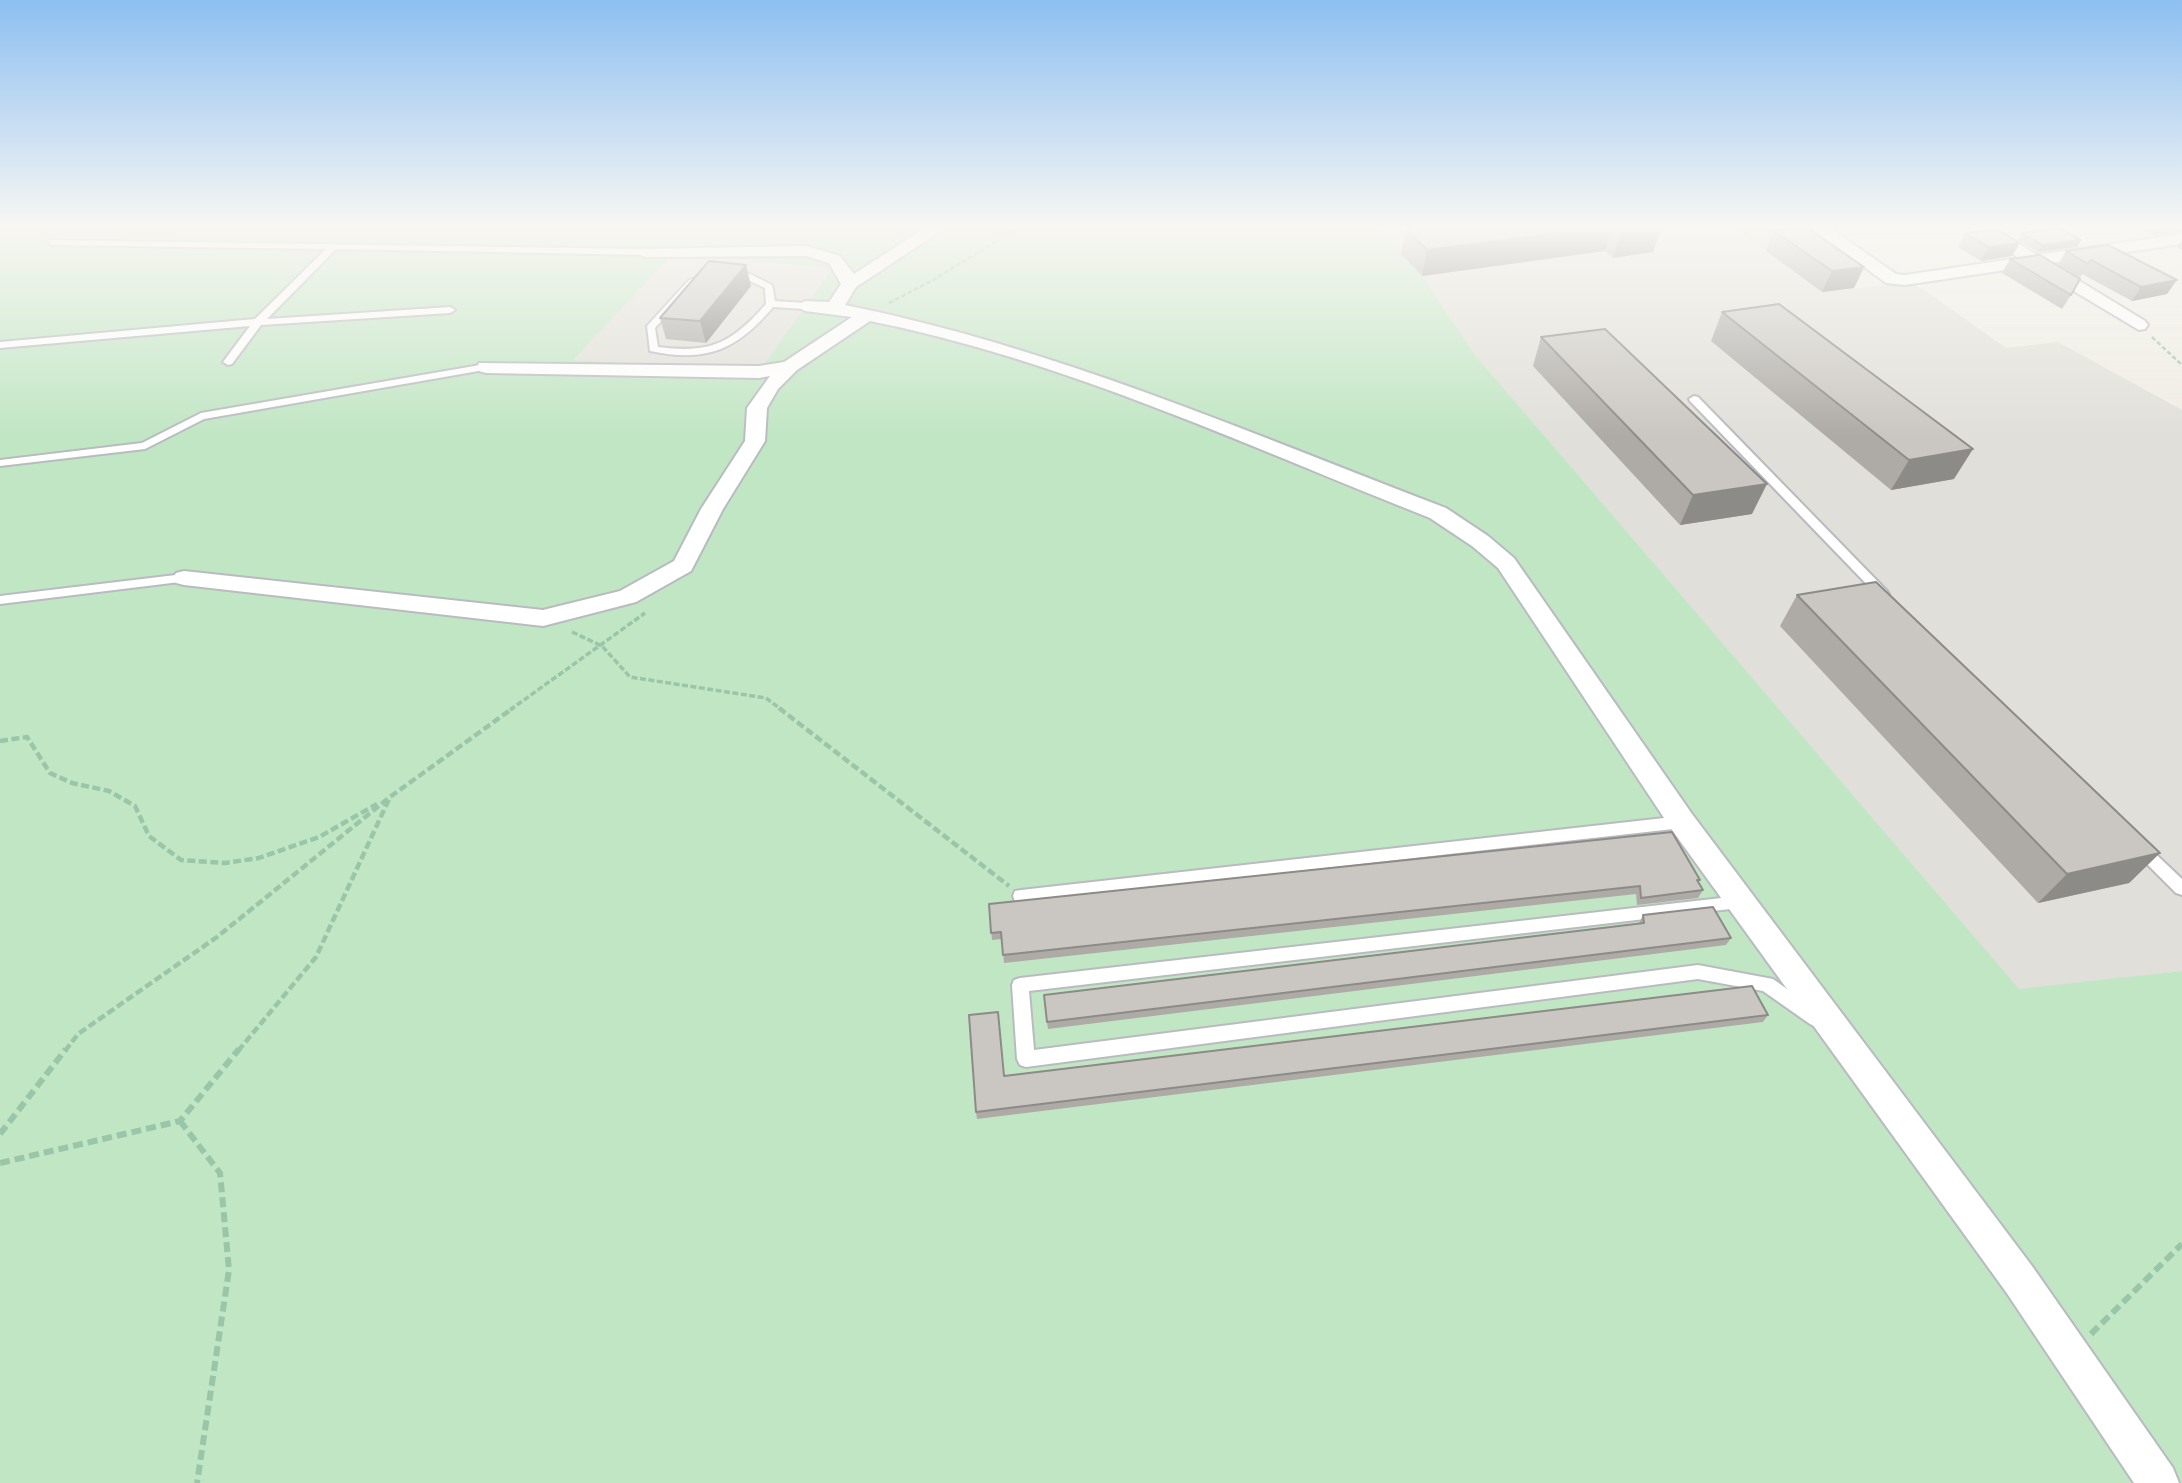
<!DOCTYPE html>
<html>
<head>
<meta charset="utf-8">
<style>
  body { margin:0 }
  canvas { display:block; background:#efede4 }
</style>
</head>
<body>
<canvas width="2182" height="1483"></canvas>
<script>
const c = document.querySelector('canvas').getContext('2d');
c.lineJoin = 'round';
function fillPath(path, color) { c.fillStyle = color; c.fill(path, 'evenodd'); }
function strokePath(path, color, width, dash) { c.strokeStyle = color; c.lineWidth = width; c.lineCap = dash ? 'butt' : 'round'; c.setLineDash(dash || []); c.stroke(path); }
const industrial = new Path2D(`
  M1382 228H1734L1822 292 1910 283 1926 291 2006 348 2058 342 2182 410V971L2019 990 1475 355 1422 276Z
  M673 254 831 268 760 370 572 360Z`);
const green = new Path2D(`
  M0 228H1382L1422 276 1475 355 2019 989 2182 971V1483H0ZM673 254 830 268 831 269 760 370 573 360Z
  M1734 228H1777L1796 247 1766 251Z`);
const pathFar3 = new Path2D(`
  M889 303 935 279 1018 228
  M2152 337 2182 365`);
const pathFar2 = new Path2D(`
  M572 632 602 646 630 677 766 698 782 710
  M510 710 645 613`);
const pathFar1 = new Path2D(`
  M779 708 1009 886
  M0 741 27 737 50 773 72 783 109 791 135 806 149 836 181 860 225 863 259 858 319 837 377 804
  M65 1051 78 1034 217 937 390 797 513 708
  M238 1051 316 957 390 797`);
const path = new Path2D(`
  M180 1121 220 1173 229 1270 197 1483
  M0 1134 66 1049
  M0 1163 180 1121 239 1049
  M2091 1334 2182 1244`);
const lane = new Path2D(`
  M49 240 646 249 650 252 646 255 336 249 267 319 450 307 455 310 450 313 261 325 232 364 228 365 223 362 250 326 0 348V342L255 319 326 249 52 245 48 242Z
  M720 272 750 274 772 285 775 301 805 303 810 306 805 309 773 307C737 350 706 363 650 351L647 326 689 280ZM720 278 748 280 765 288 766 304C732 343 710 354 658 347L655 328 695 284Z
  M486 364 490 365V369L204 419 145 449 0 466V460L142 443 201 413Z
  M1694 396 1698 397 1887 591 1889 594 1887 597H1879L1690 401 1689 399Z
  M184 574 190 578 188 581 0 604V596Z
  M1682 816 1687 818 1689 822 1687 826 1682 828 1021 902 1015 901 1013 896 1015 891 1021 890Z
  M2139 841 2144 843 2182 879V895L2176 893 2134 851 2131 847 2134 843Z
  M1739 896 1745 897 1747 902 1745 907 1739 908 1029 991 1034 1050 1698 965 1773 979 1822 1014 1824 1019 1822 1024 1816 1027 1810 1024 1763 991 1698 979 1026 1067 1020 1065 1017 1059 1012 985 1014 980 1020 978Z`);
const street = new Path2D(`
  M925 228H945L856 287 845 305C1054 347 1247 432 1446 508L1488 536 1514 558 1692 814 2032 1266 2173 1468 2179 1483H2134L2006 1292 1672 830 1498 568 1472 546 1430 518C1247 446 1065 360 870 321L797 370 778 389 767 408 765 441 723 509 691 571 636 602 543 626 184 585 176 583 173 578 176 573 184 571 543 610 620 591 674 561 701 509 745 441 747 408 770 376 759 378 486 373 479 371 477 367 479 363 759 366 784 362 852 317 805 311 796 306 805 301 829 302 841 284 829 263 806 256 646 257 640 255 638 252 640 249 806 246 840 256 854 274Z
  M1811 228H1830L1896 274 1905 275 2019 258 1973 228H1993L2037 255 2182 234V244L2050 263 2145 321 2148 325 2145 329 2139 330 2032 266 1905 285 1886 283Z`);
const wall = new Path2D(`
  M1411 228H1661L1653 252 1613 258 1605 251 1422 276 1401 254 1406 229Z
  M2140 228H2182L2153 235Z
  M1774 231 1864 267 1854 288 1822 292 1766 251Z
  M1965 233 2020 243 2012 256 1981 261 1958 247Z
  M2022 233 2081 240 2077 247 2038 252 2018 240Z
  M2182 240V250L2177 247Z
  M2108 245 2167 294 2132 301 2082 274 2080 278 2058 265 2066 251Z
  M2010 259 2071 295 2062 309 2002 273Z
  M751 286 706 343 666 339 660 318Z
  M1722 312 1954 479 1891 490 1711 341Z
  M1541 337 1752 514 1680 525 1533 366Z
  M1797 595 2160 853 2129 883 2038 903 1780 626Z
  M1700 880 1698 882 1703 890 1698 898 1637 905 1636 894 1004 963 1002 939 992 940 989 904Z
  M1643 915 1731 938 1726 945 1048 1029 1044 1002 1639 923Z
  M1768 1015 1763 1022 977 1119 976 1112 1004 1076Z`);
const shadedWall = new Path2D(`
  M1595 228H1612L1605 251 1422 276 1427 250Z
  M1651 228H1661L1653 252 1613 258 1621 232Z
  M2158 228H2182V232L2153 235Z
  M2081 240 2077 247 2038 252 2042 245Z
  M2020 243 2012 256 1981 261 1989 247Z
  M746 265 751 286 706 343 700 321Z
  M1864 267 1854 288 1822 292 1832 271Z
  M2177 280 2167 294 2132 301 2141 287Z
  M1973 449 1954 479 1891 490 1909 460Z
  M1767 484 1752 514 1680 525 1693 495Z
  M2160 853 2129 883 2038 903 2067 874Z`);
const building = new Path2D(`
  M1411 228H1595L1427 250 1406 229Z
  M1616 228H1651L1621 232Z
  M1793 228H1807L1864 267 1832 271 1774 231Z
  M2059 228 2081 240 2042 245 2022 233Z
  M1996 229 2020 243 1989 247 1965 233Z
  M2108 245 2177 280 2141 287 2091 260 2088 264 2066 251Z
  M2040 255 2080 279 2071 295 2010 259Z
  M709 261 746 265 700 321 660 318Z
  M1779 304 1973 449 1909 460 1722 312Z
  M1605 329 1767 484 1693 495 1541 337Z
  M1876 582 2160 853 2067 874 1797 595Z
  M1672 832 1700 880H1697L1703 890 1641 898 1640 886 1003 955 1001 932 991 933 989 904Z
  M1713 907 1731 938 1047 1022 1044 995 1644 923 1643 915Z
  M1752 986 1768 1015 976 1112 969 1015 998 1012 1004 1076Z`);
fillPath(industrial, '#e0dfd9');
fillPath(green, '#c1e6c4');
strokePath(lane, '#b9bbc0', 4);
strokePath(street, '#b9bbc0', 4);
strokePath(pathFar3, '#99c5a9', 2.5, [4.5, 2.5]);
strokePath(pathFar2, '#99c5a9', 3.5, [6, 2.5]);
strokePath(pathFar1, '#99c5a9', 4.5, [8, 3.5]);
strokePath(path, '#99c5a9', 6, [10, 5]);
fillPath(lane, '#fff');
fillPath(street, '#fff');
fillPath(wall, '#aeaba7');
fillPath(shadedWall, '#8d8b88');
fillPath(building, '#cac7c2');
strokePath(building, '#8d8b88', 2);
const sky = c.createLinearGradient(0, 0, 0, 436);
sky.addColorStop(0, '#8dbff1');
sky.addColorStop(0.52, '#f8f7f3');
sky.addColorStop(1, '#f8f7f300');
c.fillStyle = sky;
c.fillRect(0, 0, 2182, 436);
</script>
</body>
</html>
